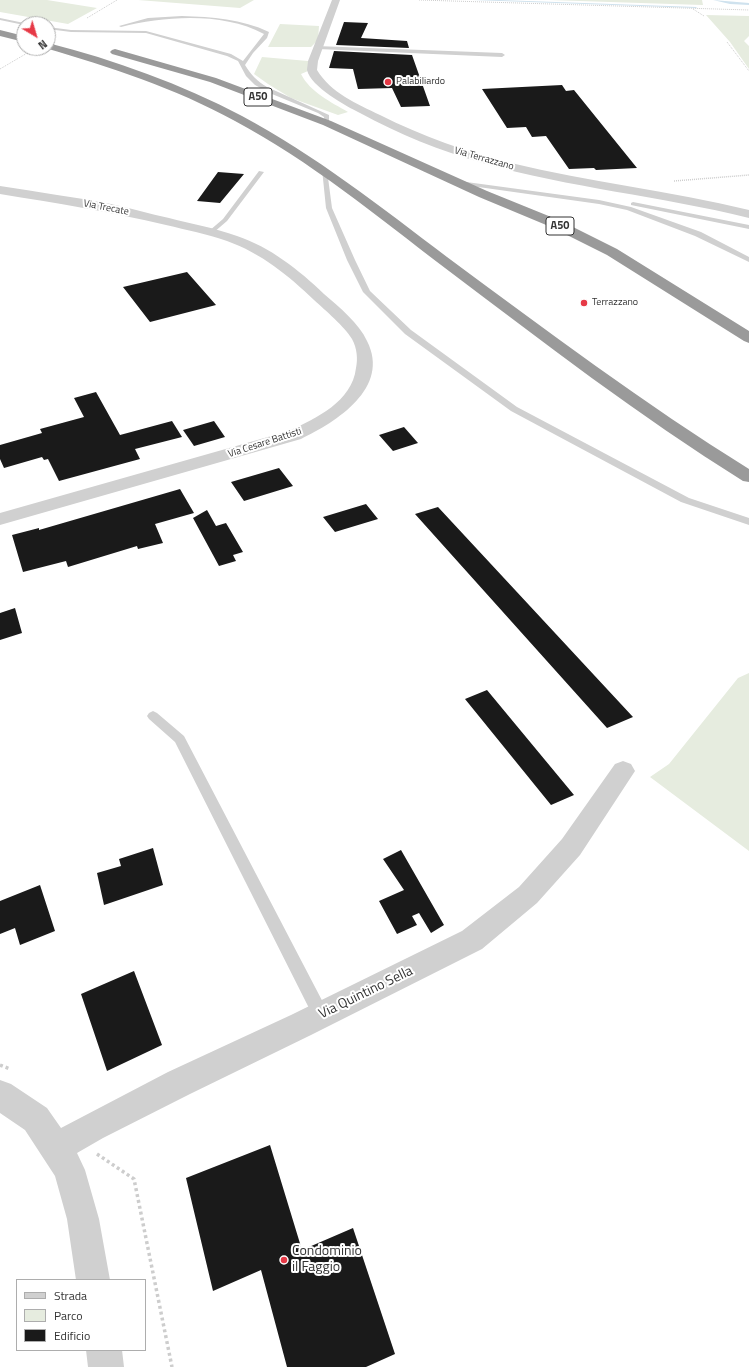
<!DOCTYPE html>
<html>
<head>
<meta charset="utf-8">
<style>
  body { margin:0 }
  #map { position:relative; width:749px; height:1367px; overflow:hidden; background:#fff; font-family:"Titillium Web",sans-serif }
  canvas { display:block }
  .legend { position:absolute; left:16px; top:1279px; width:130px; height:72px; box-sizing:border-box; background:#fff; border:1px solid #adadad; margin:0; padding:5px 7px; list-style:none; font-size:12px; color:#333 }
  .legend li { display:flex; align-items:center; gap:8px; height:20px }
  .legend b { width:20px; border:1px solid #adadad }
  .north { position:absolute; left:16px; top:16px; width:40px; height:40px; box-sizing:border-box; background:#fff; border:1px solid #adadad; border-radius:50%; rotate:142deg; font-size:11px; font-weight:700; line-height:16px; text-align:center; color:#333 }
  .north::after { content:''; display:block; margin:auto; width:14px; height:18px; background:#e63946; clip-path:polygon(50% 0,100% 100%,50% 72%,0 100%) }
</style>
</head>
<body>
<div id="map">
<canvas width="749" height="1367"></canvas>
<ul class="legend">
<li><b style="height:5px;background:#d0d0d0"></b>Strada</li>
<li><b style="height:11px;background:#e6ecdf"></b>Parco</li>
<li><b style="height:11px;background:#1a1a1a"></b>Edificio</li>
</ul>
<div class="north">N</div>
</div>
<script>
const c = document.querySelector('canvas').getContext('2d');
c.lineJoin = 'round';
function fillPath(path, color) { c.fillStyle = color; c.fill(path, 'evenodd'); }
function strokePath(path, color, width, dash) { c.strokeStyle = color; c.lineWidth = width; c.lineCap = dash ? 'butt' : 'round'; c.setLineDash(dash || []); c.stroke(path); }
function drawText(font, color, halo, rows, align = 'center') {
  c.font = font + ' "Titillium Web",sans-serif'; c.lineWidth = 4; c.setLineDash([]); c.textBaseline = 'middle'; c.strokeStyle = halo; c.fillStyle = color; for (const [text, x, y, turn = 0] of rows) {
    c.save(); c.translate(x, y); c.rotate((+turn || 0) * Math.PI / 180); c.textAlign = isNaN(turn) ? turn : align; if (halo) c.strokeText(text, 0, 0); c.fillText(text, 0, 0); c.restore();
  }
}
const green = new Path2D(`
  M0 0H47L97 8 68 24 0 12Z
  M138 0H254L240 8Z
  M549 0H702L703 5H702Z
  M706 15 749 16V36L744 41 749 46V69L730 42Z
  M280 24 319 26 318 40 311 47H268Z
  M262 57 308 61V71L301 74C310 92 331 102 348 112L338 115 291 98 268 84 254 74Z
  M749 673V851L650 777 669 764 738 678Z`);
const stream = new Path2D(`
  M473 0H499L697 7 696 8Z
  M713 0 749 3V5L730 4Z`);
const building = new Path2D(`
  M344 22 368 23 361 38 407 41 409 48 336 45Z
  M334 51 412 55 430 106 401 107 392 88 358 89 353 69 329 68Z
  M562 85 566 91 574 90 637 168 596 170 594 168 569 169 546 136 532 137 526 127 507 128 482 89Z
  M218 172 244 174 220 203 197 201Z
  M187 272 216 305 150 322 123 287Z
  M96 392 120 435 172 421 182 437 135 449 140 459 59 481 48 459 44 460 42 457 4 468 0 459V445L42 433 40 429 84 417 74 398Z
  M214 421 225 437 194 446 183 430Z
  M404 427 418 443 393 451 379 435Z
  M279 468 293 486 244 501 231 482Z
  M180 489 194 513 155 524 163 543 138 549 137 546 68 567 66 561 23 572 12 535 39 528V530Z
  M366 504 378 519 335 532 323 517Z
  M438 507 633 717 607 728 415 514Z
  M207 510 216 526 226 523 243 552 233 555 236 561 219 566 193 518Z
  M15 608 22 633 0 640V613Z
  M487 690 574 795 551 805 465 699Z
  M153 848 163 885 104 905 97 873 121 866 119 859Z
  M401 850 444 925 431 933 419 913 412 916 417 925 397 934 379 901 404 890 383 859Z
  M40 885 55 931 20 945 15 928 0 934V901Z
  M134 971 162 1045 107 1071 81 994Z
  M270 1145 302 1250 353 1228 395 1354 366 1367H287L261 1270 213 1291 186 1178Z`);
const pathFar2 = new Path2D(`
  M419 0 749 10
  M693 9 704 16
  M87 18 117 0
  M727 42 749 71
  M0 69 29 52`);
const pathFar1 = new Path2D(`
  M674 181 749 175`);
const path = new Path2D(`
  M0 1065 10 1069
  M97 1154 134 1179 172 1367`);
const lane = new Path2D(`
  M182 16C212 17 242 19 269 32L267 38 253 53 245 65C251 75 257 81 267 87L329 115V124H325L324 117 318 113 272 94 255 85 246 76 238 61 227 56 146 33 71 32 48 29V27L71 30 146 31 231 54 243 61 264 34C223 12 165 16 121 27L119 26 148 18Z
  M0 18 24 23 26 24H24V25L0 20Z
  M316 46 502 53 505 55 502 57 318 49 316 48Z
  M322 169 327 170 332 208 355 260 370 291 411 330 517 407 689 498 749 518V525L681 502 511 411 405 334 363 292 347 260 326 208Z
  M259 171 264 172 227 221 213 233H209V231L223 219Z
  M459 181 599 200 631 207 701 232 749 257V262L695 236 627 210 599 204 457 184 456 183Z
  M633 202 749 225V229L631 205V203Z
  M153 711 157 713 184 736 327 1010 329 1015 327 1020 321 1023 315 1020 175 742 149 719 147 716 149 713Z`);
const street = new Path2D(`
  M332 0H340L318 61 317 70C331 93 357 104 380 115 422 136 466 152 511 163 590 182 670 191 749 210V218C661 196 570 188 483 163 440 151 399 134 360 113 346 106 311 87 307 70 307 68 308 63 308 61Z
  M0 186C37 192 74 197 111 204 130 208 150 214 169 218 192 224 215 228 237 236 270 247 299 270 324 294 339 307 359 323 367 341 391 388 336 422 301 439L0 525V513L289 431C316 418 352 402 356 368 358 359 357 348 352 339 345 327 325 310 314 300 289 276 261 253 227 241 207 234 187 230 166 225 111 212 56 203 0 194Z
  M623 761 631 764 635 771 580 855 537 903 482 949 311 1035 190 1094 103 1138 77 1153 85 1170 99 1219 110 1280H76L67 1219 55 1176 25 1130 0 1113V1080L11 1084 47 1108 61 1128 168 1072 291 1015 462 931 519 887 562 839 615 764Z
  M86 1350H122L124 1367H88Z`);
const highway = new Path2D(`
  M0 30 24 36V42L0 36Z
  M48 43C115 60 181 84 242 116 315 155 381 207 447 257 546 330 644 404 749 469V482L743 481C639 416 543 342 445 268 377 216 310 161 235 121 175 88 110 67 45 48H48Z
  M115 49 216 78 331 121 487 191 561 221 617 249 749 331V343L744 341 607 255 551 227 479 197 323 125 210 82 112 54 110 52 112 50Z`);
const markers = [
  [388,82,4,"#e63946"],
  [584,303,4,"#e63946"],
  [284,1260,4,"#e63946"]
];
const farPoinames = [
  ["Palabiliardo",396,82],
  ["Terrazzano",592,303]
];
const farStreetnames = [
  ["Via Terrazzano",484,159,16],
  ["Via Trecate",106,208,11],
  ["Via Cesare Battisti",265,443,-18]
];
const shields = [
  [258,97,28],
  [560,226,28]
];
const shieldNames = [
  ["A50",258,97],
  ["A50",560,226]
];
const nearStreetnames = [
  ["Via Quintino Sella",366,993,-26]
];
const nearPoinames = [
  ["Condominio",292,1252],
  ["il Faggio",292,1268]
];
fillPath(green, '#e6ecdf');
fillPath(stream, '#cfe2ee');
fillPath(building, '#1a1a1a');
strokePath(pathFar2, '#cdcdcd', 1, [1, 1]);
strokePath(pathFar1, '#cdcdcd', 1.5, [1, 1]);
strokePath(path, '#cdcdcd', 3.5, [3, 3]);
fillPath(lane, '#d0d0d0');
fillPath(street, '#d0d0d0');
fillPath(highway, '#9a9a9a');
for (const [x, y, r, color] of markers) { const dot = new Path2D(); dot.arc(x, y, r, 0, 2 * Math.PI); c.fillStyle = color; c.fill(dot); strokePath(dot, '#fff', 1.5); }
drawText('10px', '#333', '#fff', farPoinames, 'left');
drawText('10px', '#333', '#fff', farStreetnames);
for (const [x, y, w] of shields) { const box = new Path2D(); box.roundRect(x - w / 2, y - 9, w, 18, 3); c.fillStyle = '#fff'; c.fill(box); strokePath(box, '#333', 1); }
drawText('bold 11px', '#333', null, shieldNames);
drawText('14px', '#333', '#fff', nearStreetnames);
drawText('14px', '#333', '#fff', nearPoinames, 'left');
</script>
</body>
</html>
